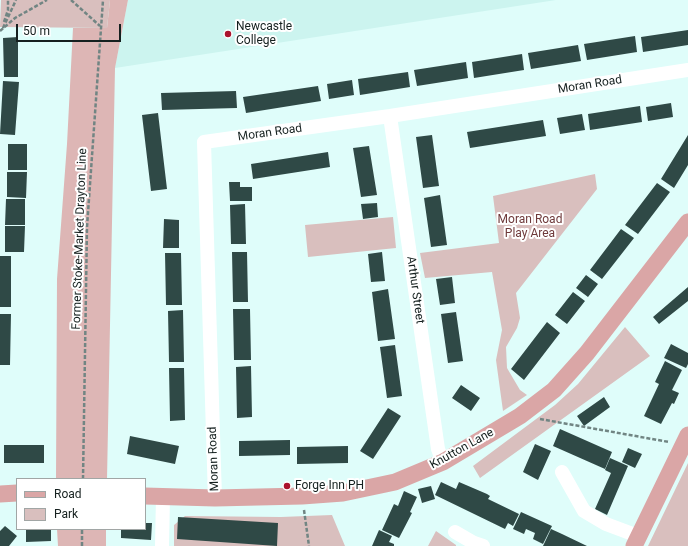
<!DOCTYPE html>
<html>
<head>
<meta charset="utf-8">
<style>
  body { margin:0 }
  #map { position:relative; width:688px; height:546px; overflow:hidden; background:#dffdfa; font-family:Roboto,sans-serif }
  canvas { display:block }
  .legend { position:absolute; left:16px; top:478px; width:130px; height:52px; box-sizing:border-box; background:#fff; border:1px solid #a1a6a5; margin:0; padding:5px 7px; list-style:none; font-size:12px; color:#15201f }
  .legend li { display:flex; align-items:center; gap:8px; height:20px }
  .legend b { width:20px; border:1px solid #a1a6a5 }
  .scale { position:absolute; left:16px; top:24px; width:105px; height:18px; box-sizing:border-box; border:2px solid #15201f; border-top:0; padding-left:5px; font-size:12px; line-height:14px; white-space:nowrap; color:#15201f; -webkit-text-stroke:3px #fff; paint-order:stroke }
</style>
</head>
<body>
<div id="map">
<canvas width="688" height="546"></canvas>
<ul class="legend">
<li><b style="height:5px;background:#daa6a6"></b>Road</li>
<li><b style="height:11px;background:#d9bfbe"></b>Park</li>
</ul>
<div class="scale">50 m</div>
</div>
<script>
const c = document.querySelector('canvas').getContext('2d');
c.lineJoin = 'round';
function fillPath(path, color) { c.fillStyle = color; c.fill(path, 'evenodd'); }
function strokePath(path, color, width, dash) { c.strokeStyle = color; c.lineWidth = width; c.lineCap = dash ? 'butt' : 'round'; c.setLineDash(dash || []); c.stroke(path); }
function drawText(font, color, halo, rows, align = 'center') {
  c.font = font + ' Roboto,sans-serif'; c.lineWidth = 4; c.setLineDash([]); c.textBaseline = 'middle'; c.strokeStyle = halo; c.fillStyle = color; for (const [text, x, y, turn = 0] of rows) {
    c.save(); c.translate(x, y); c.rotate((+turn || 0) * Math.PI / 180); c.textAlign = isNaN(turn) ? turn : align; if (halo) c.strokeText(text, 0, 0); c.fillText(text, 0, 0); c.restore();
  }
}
const built = new Path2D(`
  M128 0H556L115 68Z`);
const green = new Path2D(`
  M1 0H110L107 28 0 27Z
  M595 174 597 189 516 293 520 318 517 328 506 347 507 368 520 390 527 395 503 411 496 360 502 330 492 272 425 278 420 253 499 243 493 196Z
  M393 217 396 248 308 257 305 225Z
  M625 327 650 356 480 478 473 466 555 405 578 384Z
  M688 463V546H648Z
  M332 515 345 546H174V525L185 516 281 517Z
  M436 531 456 545V546H428Z`);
const forest = new Path2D(`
  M110 0H128L115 68 107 479H56L57 279 67 144 73 28H107Z
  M57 529H106V546H58Z`);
const building = new Path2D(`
  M688 30V45L643 52 641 37Z
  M635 36 637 52 587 60 584 44Z
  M18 37V77H4L3 38Z
  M578 45 581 61 531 69 528 53Z
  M522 54 524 70 474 78 472 62Z
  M466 62 468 78 417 86 414 70Z
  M408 72 410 87 360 95 358 79Z
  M352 80 354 95 329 99 327 84Z
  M3 81 19 82 15 135 0 134Z
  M318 86 321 101 246 113 243 97Z
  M236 91 237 108 162 110 161 93Z
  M671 103 673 117 648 121 646 107Z
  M640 106 642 122 590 130 588 114Z
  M158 113 167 189 151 191 142 115Z
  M582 114 585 130 560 134 557 118Z
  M543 120 546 136 470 148 467 132Z
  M432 135 439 186 423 188 416 137Z
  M688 135V165L674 188 661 179Z
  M8 144H27V170H8Z
  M369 146 377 195 361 197 353 148Z
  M328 152 330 167 253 179 251 164Z
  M7 172H27L26 198 7 197Z
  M229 182H240V187H252V201H230Z
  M657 183 670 192 638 234 625 225Z
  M440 195 447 245 431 247 424 198Z
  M6 199H25V225H5Z
  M377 203 378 217 363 219 361 204Z
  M245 204 246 244H231L230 205Z
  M164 219 179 220V248H163Z
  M5 226H25L24 252H5Z
  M621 229 634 238 602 279 590 270Z
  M232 252H247L248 302H233Z
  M382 252 385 281 371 282 368 254Z
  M165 253H181L182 305H166Z
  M0 256H11V307H0Z
  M586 275 598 284 588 297 576 288Z
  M452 277 455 303 440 305 436 279Z
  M688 287V301L659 324 653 317Z
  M388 289 395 339 378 341 372 292Z
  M573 292 585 301 567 324 555 315Z
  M233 309H250L251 360H234Z
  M183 310 184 362H169L168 311Z
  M456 312 463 361 448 363 441 314Z
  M0 314H11L10 365H0Z
  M547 322 560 333 524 380 511 369Z
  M671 344 688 353V364L686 368 664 358Z
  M395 345 402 396 387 398 380 347Z
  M665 361 682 370 672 390 679 393 674 404 672 403 661 424 644 416 659 384 655 382Z
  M251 366 252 417 237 418 236 367Z
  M169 368H184L185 420 170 421Z
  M461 385 480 398 471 411 452 398Z
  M604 397 610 407 584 426 577 416Z
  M388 408 401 416 373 459 360 451Z
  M560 429 612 452 605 469 553 446Z
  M130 436 179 446 175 464 127 454Z
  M290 440V455L239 456V441Z
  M535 444 551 451 538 480 523 472Z
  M4 445H44V463H4Z
  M348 446V463L297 464V447Z
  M628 448 642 454 635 468 622 462Z
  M610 458 628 466 607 515 595 509 611 473 605 470Z
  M441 482 456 489 459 482 487 494 490 496 488 499 519 514 513 526 508 523 505 529 435 495Z
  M431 486 435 499 422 503 418 489Z
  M404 491 417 497 410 512 412 513 399 538 382 530 394 504 398 506Z
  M521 512 552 526 543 544 533 539 535 533 526 529 524 534 513 529Z
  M178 517 278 523 277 546 177 539Z
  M145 523H152L151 540 121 538V529H145Z
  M5 526 17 536 9 546H0V531Z
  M26 529H51V541L26 542Z
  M551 529 562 534 587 546H543Z
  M379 530 392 536 389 542 394 544V546H372Z`);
const path = new Path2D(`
  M71 0 100 26
  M4 22 8 10V0
  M3 28 16 0
  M0 31 15 18 47 0
  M540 419 669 442
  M83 479 87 227 103 0
  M304 510 309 546
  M82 546V529`);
const minor = new Path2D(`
  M390 116 438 449 443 462
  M562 472 584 511 606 524 638 536
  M215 498 204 142 390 116 688 70
  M455 532 474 543 483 546
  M162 546 163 496`);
const major = new Path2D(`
  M0 494 17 493
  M145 496 215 498 302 496 343 493 395 482 443 462 520 416 554 390 587 353 688 222
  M634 546 688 435`);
const markers = [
  [228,34,4,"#aa132d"],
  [287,486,4,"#aa132d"]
];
const poiNames = [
  ["Newcastle",236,27],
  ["College",236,41],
  ["Forge Inn PH",295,486]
];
const streetNames = [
  ["Moran Road",590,85,-9],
  ["Moran Road",270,133,-8],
  ["Former Stoke-Market Drayton Line",80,239,-88],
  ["Arthur Street",415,290,82],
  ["Knutton Lane",462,449,-29],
  ["Moran Road",214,459,-92]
];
const parkNames = [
  ["Moran Road",530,220],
  ["Play Area",530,234]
];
fillPath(built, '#ccf4ef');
fillPath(green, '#d9bfbe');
fillPath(forest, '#ddb6b5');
fillPath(building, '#2f4946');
strokePath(path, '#718583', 2.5, [4, 2]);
strokePath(minor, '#fff', 14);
strokePath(major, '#daa6a6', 17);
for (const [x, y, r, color] of markers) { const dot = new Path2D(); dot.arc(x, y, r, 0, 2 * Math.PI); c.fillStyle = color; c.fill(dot); strokePath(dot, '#fff', 1.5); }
drawText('12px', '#15201f', '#fff', poiNames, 'left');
drawText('12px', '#15201f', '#fff', streetNames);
drawText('12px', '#6e393a', '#fff', parkNames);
</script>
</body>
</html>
